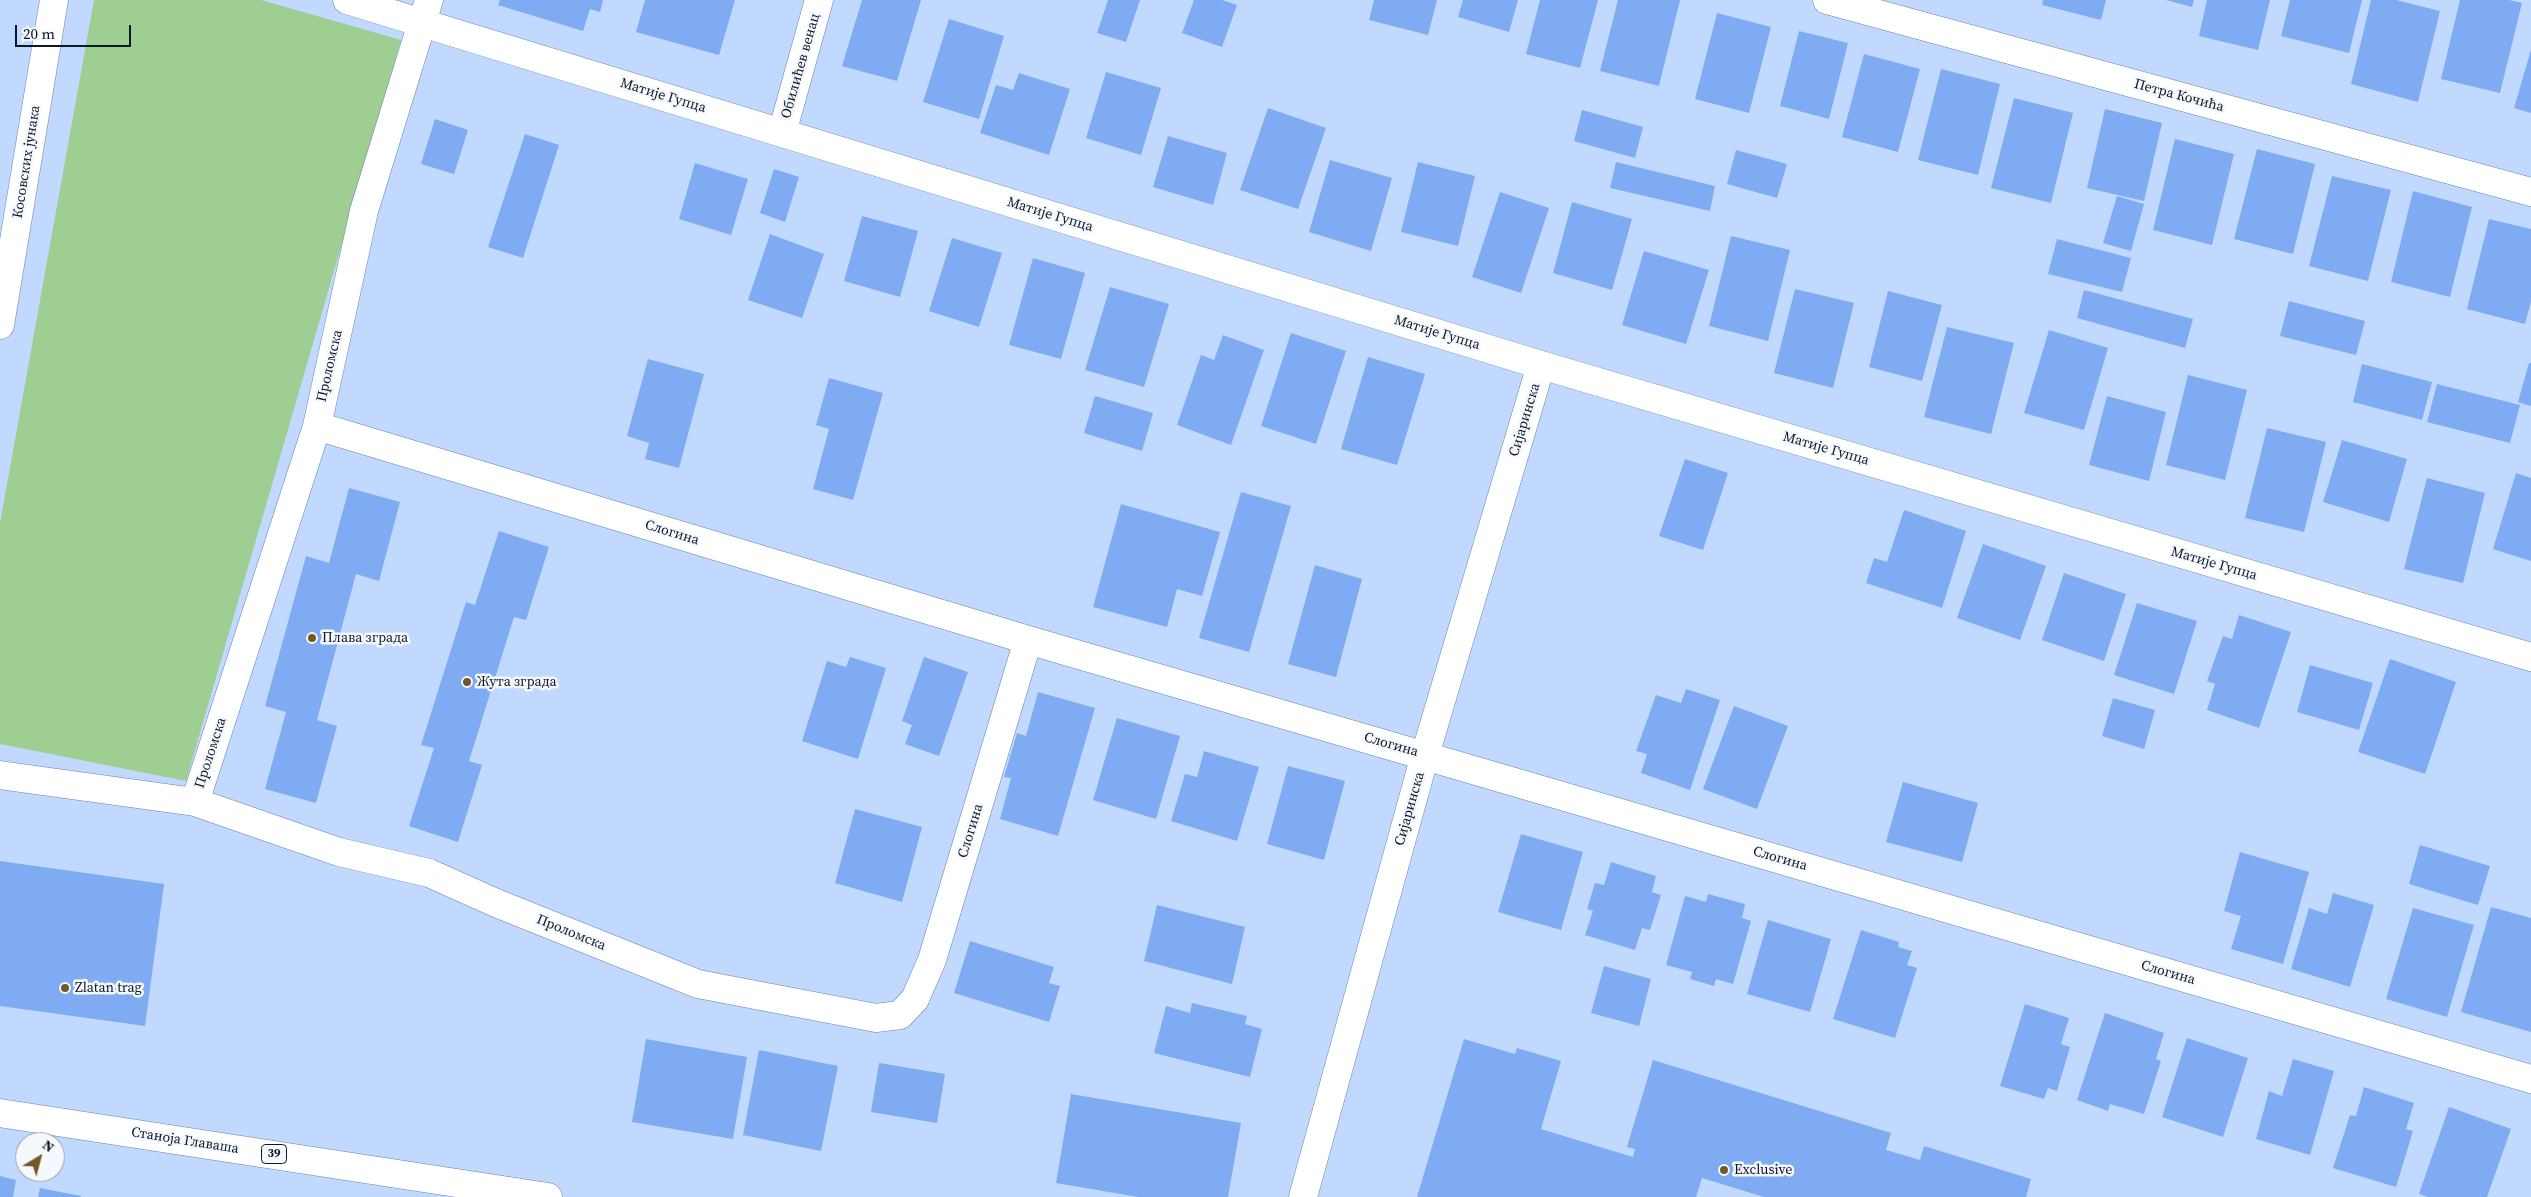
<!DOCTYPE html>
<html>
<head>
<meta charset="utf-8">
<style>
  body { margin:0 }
  #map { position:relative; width:2531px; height:1197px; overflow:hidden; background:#c1d9ff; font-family:"Source Serif 4",serif }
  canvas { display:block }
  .north { position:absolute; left:15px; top:1132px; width:50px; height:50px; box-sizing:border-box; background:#f5f8fd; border:1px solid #989ea7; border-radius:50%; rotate:37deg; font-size:14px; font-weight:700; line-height:20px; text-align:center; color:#0c1727 }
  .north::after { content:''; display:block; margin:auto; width:18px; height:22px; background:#73582a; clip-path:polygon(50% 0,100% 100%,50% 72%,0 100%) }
  .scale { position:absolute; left:15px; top:25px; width:116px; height:22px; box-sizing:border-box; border:2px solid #0c1727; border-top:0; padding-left:6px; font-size:15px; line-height:18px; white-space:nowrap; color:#0c1727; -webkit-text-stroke:4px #f5f8fd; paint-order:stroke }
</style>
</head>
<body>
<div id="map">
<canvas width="2531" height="1197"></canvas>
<div class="north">N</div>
<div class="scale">20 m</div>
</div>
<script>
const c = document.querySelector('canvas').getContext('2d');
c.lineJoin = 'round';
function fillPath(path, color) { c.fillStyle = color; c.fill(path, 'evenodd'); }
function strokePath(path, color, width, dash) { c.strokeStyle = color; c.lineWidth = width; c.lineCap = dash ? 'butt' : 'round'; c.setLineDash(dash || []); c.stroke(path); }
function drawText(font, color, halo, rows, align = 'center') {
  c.font = font + ' "Source Serif 4",serif'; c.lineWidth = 5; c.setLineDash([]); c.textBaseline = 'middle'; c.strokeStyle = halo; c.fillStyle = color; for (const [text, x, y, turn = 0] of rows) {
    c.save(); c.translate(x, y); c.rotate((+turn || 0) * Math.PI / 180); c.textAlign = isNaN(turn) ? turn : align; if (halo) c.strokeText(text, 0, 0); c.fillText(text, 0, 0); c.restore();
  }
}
const green = new Path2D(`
  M94 0H261L401 40 186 781 0 744V523Z`);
const building = new Path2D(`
  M500 0H603L600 12 590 9 583 31 498 5Z
  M645 0H735L719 55 636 32Z
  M862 0H921L897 81 842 66Z
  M1108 0H1140L1126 42 1097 33Z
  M1194 0H1222L1237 5 1222 47 1182 33Z
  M1374 0H1437L1428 35 1369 20Z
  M1463 0H1518L1509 32 1458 17Z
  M1540 0H1598L1580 68 1526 54Z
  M1618 0H1680L1659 86 1600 71Z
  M2043 0H2106L2101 20 2042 5Z
  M2166 0H2194L2192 7Z
  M2207 0H2270L2258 50 2199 36Z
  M2290 0H2362L2349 53 2281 36Z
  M2371 0H2396L2440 11 2418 102 2351 84Z
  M2460 0H2509L2522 3 2500 93 2441 79Z
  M1717 13 1771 27 1749 113 1695 99Z
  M949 19 1004 36 979 119 923 102Z
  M1799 31 1848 43 1829 119 1780 106Z
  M2531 50V113L2514 108Z
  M1864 54 1920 69 1898 152 1842 137Z
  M1941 69 2000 84 1978 175 1918 160Z
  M1106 72 1161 88 1141 155 1086 138Z
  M1019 73 1070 89 1049 155 980 133 996 85 1013 90Z
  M2014 98 2073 113 2051 203 1991 188Z
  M1268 108 1326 128 1298 209 1240 190Z
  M2105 109 2162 123 2144 201 2087 188Z
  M1582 110 1643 127 1635 158 1574 141Z
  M435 119 468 130 454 174 421 164Z
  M525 134 559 145 523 258 488 247Z
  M1168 136 1227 153 1213 205 1153 187Z
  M2175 139 2234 154 2212 245 2153 230Z
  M2257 149 2315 164 2293 254 2234 239Z
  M1736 150 1787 164 1777 198 1727 184Z
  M1330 160 1392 178 1371 251 1309 232Z
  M1418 162 1475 176 1458 246 1401 232Z
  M1616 162 1715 186 1710 211 1610 188Z
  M695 163 748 179 731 235 679 219Z
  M774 169 799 177 785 222 760 213Z
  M2332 176 2391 190 2368 281 2309 266Z
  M2413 191 2472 207 2450 297 2391 282Z
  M1500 192 1549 208 1521 293 1472 277Z
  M2117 196 2144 204 2131 251 2103 243Z
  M1572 202 1632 219 1612 290 1553 273Z
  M862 216 918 231 900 297 844 281Z
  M2489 219 2531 229V301L2525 324 2467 309Z
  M770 234 824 254 802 318 748 300Z
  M1731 236 1790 250 1768 341 1709 326Z
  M952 238 1002 253 979 327 929 311Z
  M2057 239 2131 258 2122 292 2048 274Z
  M1644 251 1709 270 1686 344 1622 325Z
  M1033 258 1085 273 1061 359 1009 345Z
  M1110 287 1169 304 1144 387 1085 370Z
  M1795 289 1854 303 1833 388 1774 373Z
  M2084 290 2193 319 2185 348 2077 318Z
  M1888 291 1942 305 1922 381 1869 367Z
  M2289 301 2365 321 2356 355 2280 336Z
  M1947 327 2014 343 1991 434 1924 417Z
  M2049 330 2108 348 2084 430 2024 413Z
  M1291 333 1346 351 1316 444 1261 426Z
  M1223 335 1264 350 1231 445 1177 425 1201 355 1214 360Z
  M1368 357 1425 374 1397 465 1341 449Z
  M648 359 704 374 679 468 645 459 649 443 627 436Z
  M2529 363H2531V406L2518 402Z
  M2362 364 2432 382 2422 420 2353 402Z
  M2188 375 2247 390 2225 480 2166 465Z
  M829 378 883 393 853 500 813 489 829 429 816 425Z
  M2437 384 2520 405 2510 443 2427 422Z
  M1095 396 1153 413 1142 451 1084 433Z
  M2107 396 2166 412 2149 481 2089 465Z
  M2267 428 2326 442 2304 532 2245 518Z
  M2342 440 2407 459 2389 522 2323 502Z
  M1685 459 1728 473 1703 550 1659 536Z
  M2516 473 2531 478V561L2493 549Z
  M2427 478 2485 493 2463 583 2404 569Z
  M349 488 400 502 379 581 356 574 317 720 337 726 316 803 265 789 286 712 265 706 306 556 329 563Z
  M1241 492 1291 506 1249 652 1199 638Z
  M1121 504 1220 532 1202 596 1177 589 1167 627 1093 607Z
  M1904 510 1966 531 1942 608 1866 583 1874 558 1887 562Z
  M499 531 549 547 526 620 514 617 469 761 482 765 458 842 409 826 434 748 421 745 466 602 475 605Z
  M1983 544 2046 566 2020 640 1957 618Z
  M1315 565 1362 579 1336 677 1288 664Z
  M2064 573 2126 594 2104 661 2042 640Z
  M2137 603 2197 621 2174 694 2114 675Z
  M2239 615 2291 632 2259 728 2207 710 2215 684 2207 681 2223 636 2232 639Z
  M850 657 886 668 858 759 802 741 827 661 846 667Z
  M924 657 968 672 939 756 905 744 912 725 902 721Z
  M2390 659 2456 682 2425 774 2358 752Z
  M2310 665 2373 683 2359 730 2297 712Z
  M1686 689 1720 700 1690 790 1641 773 1647 754 1636 751 1656 695 1681 703Z
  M1038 692 1095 708 1058 836 1000 819 1011 778 1004 777 1017 733 1026 736Z
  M2113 698 2155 710 2144 749 2102 736Z
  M1734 706 1788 726 1757 809 1703 789Z
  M1117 718 1180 736 1156 819 1093 800Z
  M1204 751 1259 767 1237 841 1171 821 1185 774 1197 777Z
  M1288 766 1345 781 1324 860 1267 844Z
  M1903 782 1978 803 1962 862 1886 842Z
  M855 809 922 827 902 902 835 883Z
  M1521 834 1583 852 1561 930 1498 912Z
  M2420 845 2490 866 2478 905 2409 884Z
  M2240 852 2309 872 2283 964 2231 949 2241 916 2224 911Z
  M0 861 164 884 145 1026 0 1006Z
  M1611 862 1656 876 1652 892 1661 895 1650 930 1642 928 1635 950 1585 935 1593 911 1587 909 1595 883 1604 885Z
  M2333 893 2374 905 2350 987 2291 969 2309 908 2327 914Z
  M1708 894 1745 904 1742 918 1751 921 1733 984 1716 979 1714 986 1690 979 1692 972 1666 965 1685 896 1706 902Z
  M1157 905 1245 927 1232 984 1144 961Z
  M2491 907 2531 918V1032L2461 1012Z
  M2413 908 2474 925 2447 1017 2386 999Z
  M1768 920 1831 939 1810 1012 1747 994Z
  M1861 930 1899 942 1898 947 1912 951 1907 965 1917 968 1895 1038 1833 1019Z
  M970 941 1054 967 1049 983 1060 986 1049 1022 954 993Z
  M1604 966 1651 979 1639 1026 1591 1013Z
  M1192 1003 1247 1016 1245 1024 1262 1029 1250 1077 1154 1053 1166 1006 1190 1013Z
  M2025 1004 2069 1018 2061 1044 2070 1047 2057 1091 2048 1088 2044 1099 2000 1086Z
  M2105 1013 2164 1033 2156 1059 2161 1061 2144 1114 2110 1104 2108 1111 2077 1100Z
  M2187 1038 2248 1058 2223 1137 2162 1117Z
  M646 1039 747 1057 733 1139 632 1122Z
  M1464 1039 1515 1054 1517 1048 1561 1061 1541 1129 1633 1157 1635 1149 1627 1147 1653 1060 1891 1133 1886 1150 1920 1160 1924 1146 2031 1179 2026 1197H1764L1702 1178 1696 1197H1417Z
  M759 1050 838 1066 821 1151 743 1135Z
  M2293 1059 2334 1071 2310 1155 2256 1139 2269 1091 2282 1096Z
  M879 1063 945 1074 937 1123 871 1112Z
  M2364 1087 2414 1103 2406 1129 2413 1131 2396 1187 2333 1168 2350 1115 2356 1116Z
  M1071 1094 1241 1123 1228 1197H1138L1056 1183Z
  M2449 1107 2511 1129 2487 1197H2428L2419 1194Z
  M0 1176 16 1180 13 1197H0Z
  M40 1188 81 1196V1197H38Z`);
const minor = new Path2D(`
  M347 0 1541 365 2531 657
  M429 0 364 211 317 426 195 802 339 852 429 873 496 903 698 984 876 1018 900 1015 915 999 932 960 1028 640
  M1827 0 2531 192
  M782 133 819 0
  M0 325 54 0
  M317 426 1028 640 2531 1079
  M0 775 195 802
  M1303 1197 1425 755 1541 365`);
const primary = new Path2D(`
  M0 1113 548 1197`);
const markers = [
  [312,638,5,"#73582a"],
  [467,682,5,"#73582a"],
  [65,988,5,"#73582a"],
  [1724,1170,5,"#73582a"]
];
const shields = [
  [274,1154,25]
];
const shieldNames = [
  ["39",274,1154]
];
const streetNames = [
  ["Обилићев венац",801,66,-74],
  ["Матије Гупца",663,96,17],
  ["Петра Кочића",2179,96,15],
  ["Косовских јунака",27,162,-81],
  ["Матије Гупца",1050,215,17],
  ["Матије Гупца",1437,333,17],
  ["Проломска",330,366,-77],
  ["Сијаринска",1525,420,-73],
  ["Матије Гупца",1826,449,16],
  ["Слогина",672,533,17],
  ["Матије Гупца",2214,564,16],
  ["Слогина",1391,745,16],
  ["Проломска",211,753,-72],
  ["Сијаринска",1410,809,-74],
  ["Слогина",971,831,-73],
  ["Слогина",1780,859,16],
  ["Проломска",571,933,22],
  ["Слогина",2168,973,16],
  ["Станоја Главаша",185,1141,9]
];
const poiNames = [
  ["Плава зграда",322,638],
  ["Жута зграда",477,682],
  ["Zlatan trag",75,988],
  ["Exclusive",1734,1170]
];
fillPath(green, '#9ece92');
fillPath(building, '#7eabf2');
strokePath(minor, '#6883ae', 29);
strokePath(primary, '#6883ae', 29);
strokePath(minor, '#fff', 28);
strokePath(primary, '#fff', 28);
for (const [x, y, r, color] of markers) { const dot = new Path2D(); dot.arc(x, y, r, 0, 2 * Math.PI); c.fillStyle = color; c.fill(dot); strokePath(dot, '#f5f8fd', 2); }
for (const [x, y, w] of shields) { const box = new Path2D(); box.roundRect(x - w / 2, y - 9.5, w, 19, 4); c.fillStyle = '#f5f8fd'; c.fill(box); strokePath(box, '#0c1727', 1); }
drawText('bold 12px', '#0c1727', null, shieldNames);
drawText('14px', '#0c1727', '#f5f8fd', streetNames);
drawText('14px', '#0c1727', '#f5f8fd', poiNames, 'left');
</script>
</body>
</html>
